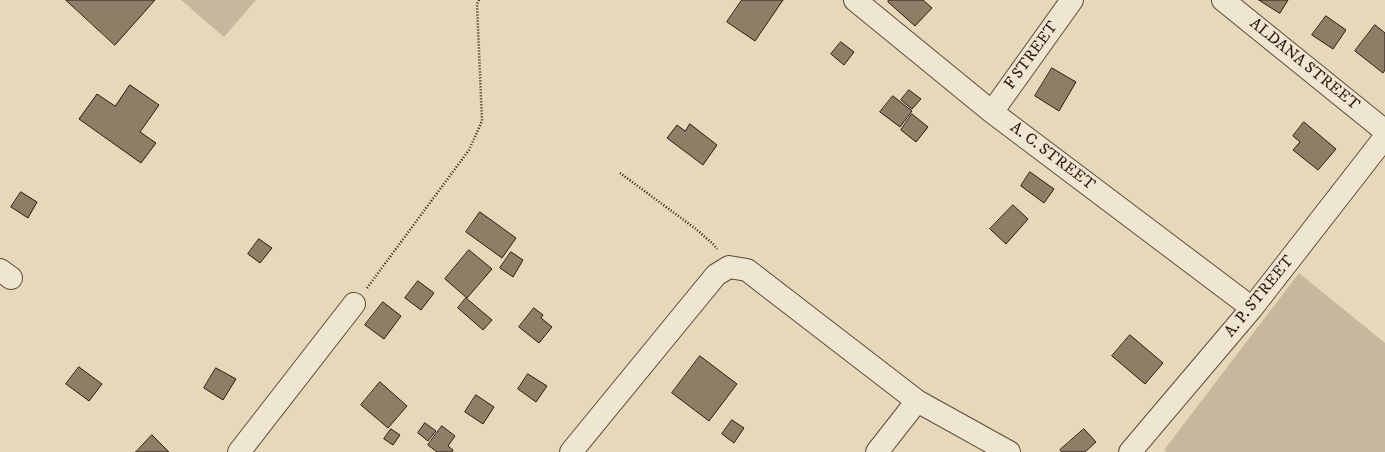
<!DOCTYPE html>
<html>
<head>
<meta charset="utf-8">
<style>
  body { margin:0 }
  canvas { display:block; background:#e7d8ba }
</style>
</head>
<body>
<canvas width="1385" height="452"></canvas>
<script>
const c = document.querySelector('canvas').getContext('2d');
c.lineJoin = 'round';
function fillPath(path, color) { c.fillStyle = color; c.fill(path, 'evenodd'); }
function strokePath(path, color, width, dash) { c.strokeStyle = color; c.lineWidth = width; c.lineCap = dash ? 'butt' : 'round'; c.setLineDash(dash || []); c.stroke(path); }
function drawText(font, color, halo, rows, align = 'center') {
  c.font = font + ' "IM FELL DW Pica",serif'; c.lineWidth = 3; c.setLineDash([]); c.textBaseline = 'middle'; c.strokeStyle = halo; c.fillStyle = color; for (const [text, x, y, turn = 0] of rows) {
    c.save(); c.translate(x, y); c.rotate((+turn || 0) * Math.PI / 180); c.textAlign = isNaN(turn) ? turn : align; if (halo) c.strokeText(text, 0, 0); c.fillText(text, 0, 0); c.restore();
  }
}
const green = new Path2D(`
  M181 0H256L224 37Z
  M1299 273 1385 343V452H1167L1164 450Z`);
const building = new Path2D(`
  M66 0H155L115 45Z
  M742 0H783L755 41 727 22Z
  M889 0H923L932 8 915 26 888 2Z
  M1259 0H1288L1280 13Z
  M1326 16 1346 30 1333 49 1312 35Z
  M1375 25 1385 33V70L1383 73 1355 51Z
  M841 42 854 52 844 65 831 54Z
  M1052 68 1076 82 1059 111 1035 96Z
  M130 85 159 105 140 132 156 143 141 163 79 119 97 94 115 106Z
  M909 90 921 99 912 109 901 100Z
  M893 96 912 111 900 127 880 112Z
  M912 114 928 127 916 142 901 130Z
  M1304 122 1336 149 1318 170 1293 150 1300 142 1293 136Z
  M690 124 717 145 703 165 667 138 677 125 685 131Z
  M1030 172 1054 189 1044 203 1021 186Z
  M21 192 37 202 28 218 11 207Z
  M1013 205 1028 219 1006 244 990 229Z
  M480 212 516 238 502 258 466 232Z
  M259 239 272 248 260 263 248 254Z
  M469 250 492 269 467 298 445 279Z
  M511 252 523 260 513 277 500 268Z
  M418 281 434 293 421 310 405 298Z
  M466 298 492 320 483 330 458 308Z
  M383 302 401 316 384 339 365 325Z
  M534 308 543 315 541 318 552 327 539 343 519 327Z
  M1130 335 1163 363 1145 384 1112 356Z
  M700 356 737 384 709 421 672 393Z
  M79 367 102 384 89 401 66 384Z
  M216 368 236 379 223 400 204 388Z
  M528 374 547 386 536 402 518 389Z
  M380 382 407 406 388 428 361 405Z
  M476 395 494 407 483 424 465 412Z
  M732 420 744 428 734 443 722 434Z
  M425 423 436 431 428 441 418 433Z
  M442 426 455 436 448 446 453 450 452 452H437L428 445Z
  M391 429 400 435 393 445 384 439Z
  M1084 429 1096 442 1085 452H1062L1060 450Z
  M152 435 169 452H136Z`);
const path = new Path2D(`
  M620 173 696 229 714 245 717 249
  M367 288 469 150 482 121 477 4 479 0`);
const minor = new Path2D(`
  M855 0 992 112 1252 308
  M1223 0 1385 131
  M992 112 1072 0
  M0 270 11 278
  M239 452 354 304
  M571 452 716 275 729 267 747 270 917 401 1009 452
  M877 452 917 401
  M1130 452 1252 308 1385 137`);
const streetNames = [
  ["F STREET",1032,56,-54],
  ["ALDANA STREET",1304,65,39],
  ["A. C. STREET",1052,157,37],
  ["A. P. STREET",1260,297,-51]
];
fillPath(green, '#c7b89d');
fillPath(building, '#8d7e68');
strokePath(building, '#2b1c10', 1);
strokePath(minor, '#5a4b3a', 24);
strokePath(path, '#2b1c10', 2.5, [1, 2]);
strokePath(minor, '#efe6d2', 22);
drawText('16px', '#2b1c10', '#efe6d2', streetNames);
</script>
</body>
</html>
